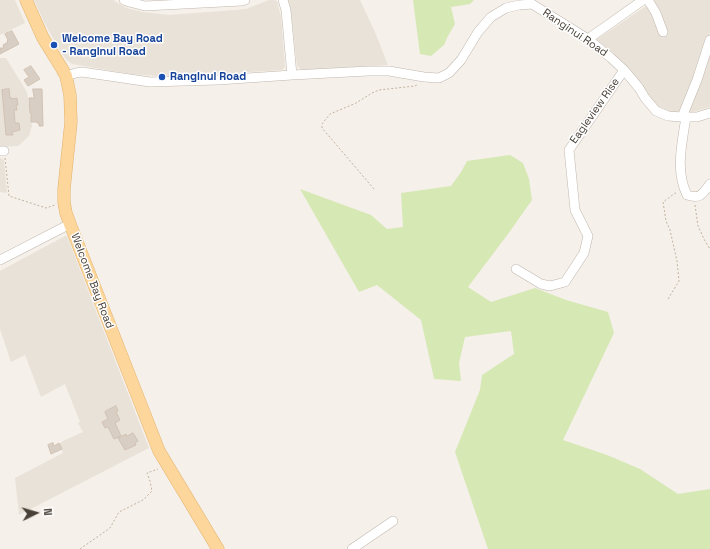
<!DOCTYPE html>
<html>
<head>
<meta charset="utf-8">
<style>
  body { margin:0 }
  #map { position:relative; width:710px; height:549px; overflow:hidden; background:#f5f0ea; font-family:"Space Grotesk",sans-serif }
  canvas { display:block }
  .north { position:absolute; left:16px; top:493px; width:40px; height:40px; -webkit-text-stroke:3px #fff; paint-order:stroke; rotate:85deg; font-size:11px; font-weight:700; line-height:16px; text-align:center; color:#494038 }
  .north::after { content:''; display:block; margin:auto; width:14px; height:18px; background:#494038; clip-path:polygon(50% 0,100% 100%,50% 72%,0 100%) }
</style>
</head>
<body>
<div id="map">
<canvas width="710" height="549"></canvas>
<div class="north">N</div>
</div>
<script>
const c = document.querySelector('canvas').getContext('2d');
c.lineJoin = 'round';
function fillPath(path, color) { c.fillStyle = color; c.fill(path, 'evenodd'); }
function strokePath(path, color, width, dash) { c.strokeStyle = color; c.lineWidth = width; c.lineCap = dash ? 'butt' : 'round'; c.setLineDash(dash || []); c.stroke(path); }
function drawText(font, color, halo, rows, align = 'center') {
  c.font = font + ' "Space Grotesk",sans-serif'; c.lineWidth = 3; c.setLineDash([]); c.textBaseline = 'middle'; c.strokeStyle = halo; c.fillStyle = color; for (const [text, x, y, turn = 0] of rows) {
    c.save(); c.translate(x, y); c.rotate((+turn || 0) * Math.PI / 180); c.textAlign = isNaN(turn) ? turn : align; if (halo) c.strokeText(text, 0, 0); c.fillText(text, 0, 0); c.restore();
  }
}
const residential = new Path2D(`
  M0 0H15L25 23 0 35Z
  M34 0H113L126 8 143 12 169 15 234 10 246 9 269 0H274L277 1 281 17 285 67 282 70 168 77 131 74 72 64 67 60 60 51 44 22Z
  M287 0H360L375 32 388 65 303 70 301 69 297 66 291 12Z
  M655 0H710V107L690 113 677 114 666 110 657 106 622 61 596 40Z
  M0 58H6L27 92 32 126 29 136 18 146 0 147Z
  M0 158 4 160 7 193 0 192Z
  M65 236H67L149 448 19 515 15 478 63 453 59 444 63 441 83 432 78 423 80 422 65 384 41 397 25 355 11 362 0 329V271Z`);
const green = new Path2D(`
  M413 0H474L470 4 451 7 455 24 448 36 444 45 431 56 420 54Z
  M510 155 523 163 529 179 532 200 508 234 468 287 491 302 535 288 566 300 608 312 614 333 563 440 607 455 640 469 678 494 710 489V549H488L455 452 480 390 482 375 514 354 511 331 465 337 459 363 461 381 434 379 433 374 421 320 377 285 359 292 300 189 371 215 387 229 403 227 401 193 451 186 461 172 467 161Z`);
const building = new Path2D(`
  M12 31 19 44 0 54V48H4L3 45 8 42 7 41 8 40 5 34Z
  M31 66 40 79 28 86 24 80 29 77 24 70Z
  M9 89 10 98H12V99L17 98 18 105H16L17 110H14L15 123H19L20 130 12 132 13 135H6L2 90Z
  M33 89H42L43 126H39V123H37V122H31V113H30L29 98H34Z
  M116 406 118 411 116 412 120 420 115 423 121 436 114 439 108 427 105 428 102 422 108 419 105 412Z
  M133 433 138 441 135 443 136 445 125 450 118 438 126 434 127 436Z
  M53 443 54 446 59 443 62 449 51 454 48 445Z`);
const path = new Path2D(`
  M5 158 9 196 46 208 55 205
  M374 189 322 128V124L330 114 356 103 372 93 379 90 415 86 418 84
  M695 205 698 226 705 241 710 249
  M668 299 679 281 677 261 670 230 666 221 663 202 674 194 677 192
  M80 549 110 528 119 512 143 500 152 491 150 481 147 473 158 469`);
const minor = new Path2D(`
  M124 0 129 2 145 6 242 1 245 0
  M283 0 286 10 292 75
  M648 0 656 13 663 32
  M588 39 643 0
  M66 76 76 73 82 72 150 82 218 80 292 75 369 71H389L424 77 439 78 449 73 461 60 478 32 491 17 506 8 519 5 532 4 588 39 611 58 624 70 639 88 645 98 656 111 668 116 682 117H697L710 113
  M682 117 697 80 710 40
  M686 117C682 143 675 171 687 195 700 199 702 195 710 184
  M0 151H4
  M0 260 70 224
  M516 269 541 284 550 286 565 282 584 253 588 236 575 210 569 150 624 70
  M352 549 393 521`);
const major = new Path2D(`
  M26 0 43 38 61 67 66 76 70 95 71 122 64 189V202L66 213 70 224 152 433 159 451 218 549`);
const markers = [
  [54,45,4,"#1a4fb4"],
  [162,77,4,"#1a4fb4"]
];
const streetNames = [
  ["Ranginui Road",575,33,34],
  ["Eagleview Rise",595,111,-55],
  ["Welcome Bay Road",92,281,69]
];
const transitNames = [
  ["Welcome Bay Road",62,39],
  ["- Ranginui Road",62,52],
  ["Ranginui Road",170,77]
];
fillPath(residential, '#e9e2d8');
fillPath(green, '#d6e8b4');
fillPath(building, '#d9cec3');
strokePath(building, '#d1c2b3', 1);
strokePath(minor, '#c0b7ad', 10);
strokePath(major, '#e3b16a', 13);
strokePath(path, '#c2b19e', 1, [2, 2]);
strokePath(minor, '#fff', 9);
strokePath(major, '#fdd69b', 12);
for (const [x, y, r, color] of markers) { const dot = new Path2D(); dot.arc(x, y, r, 0, 2 * Math.PI); c.fillStyle = color; c.fill(dot); strokePath(dot, '#fff', 1.5); }
drawText('11px', '#494038', '#fff', streetNames);
drawText('bold 11px', '#164399', '#fff', transitNames, 'left');
</script>
</body>
</html>
